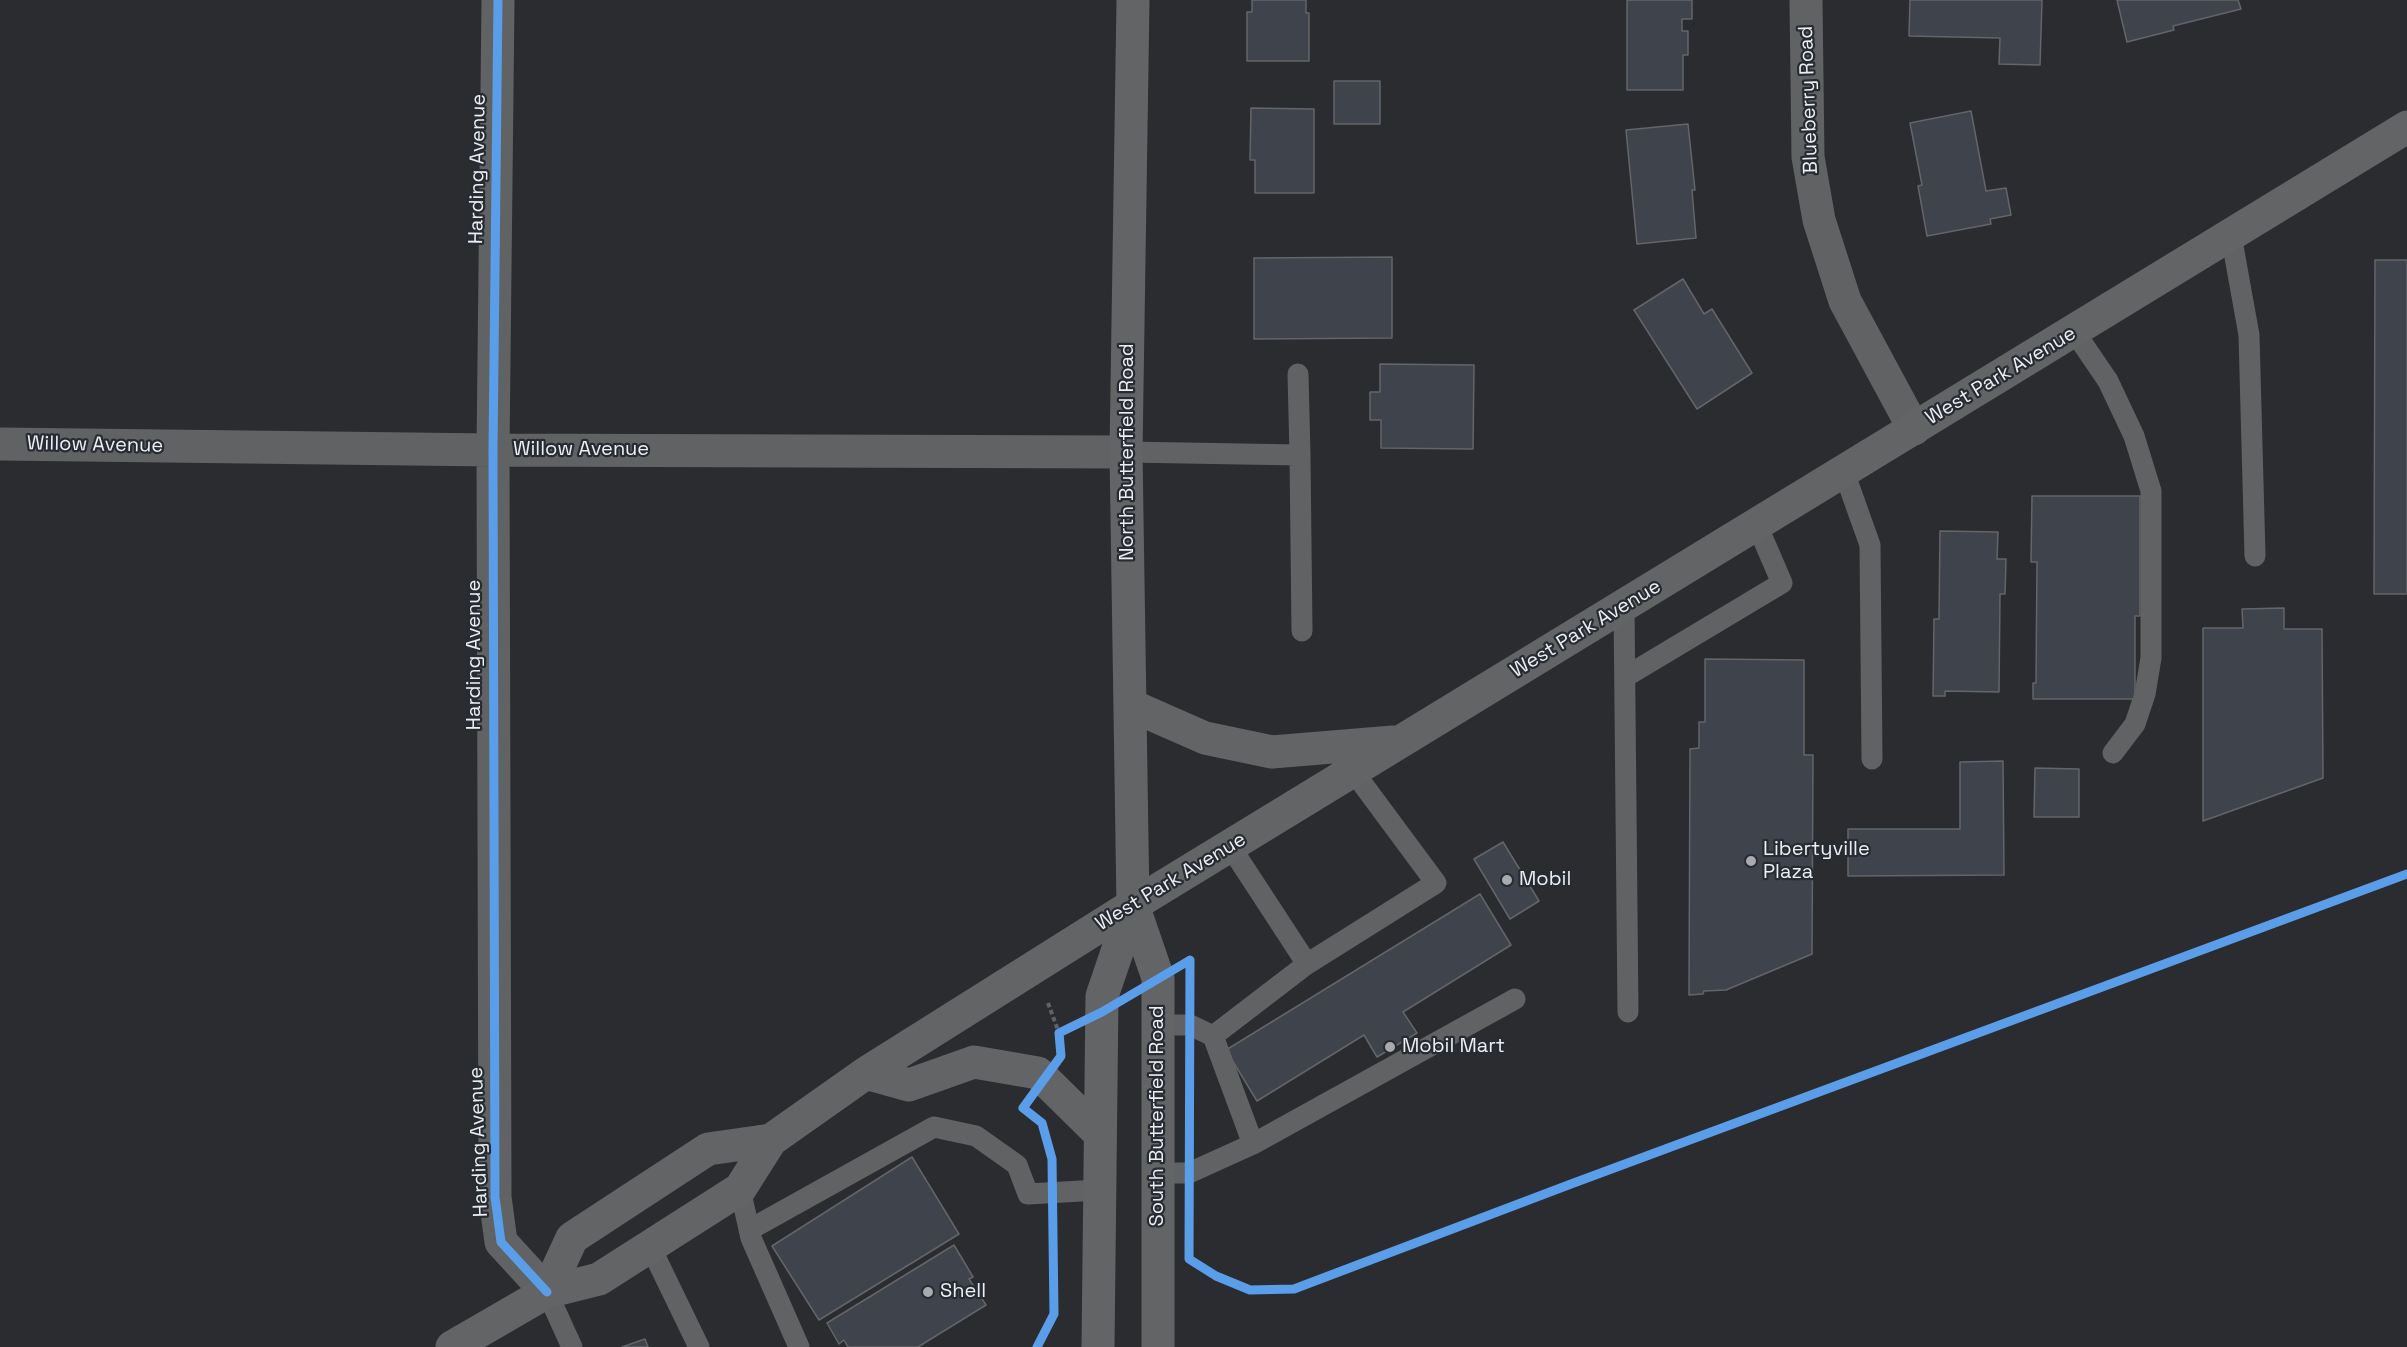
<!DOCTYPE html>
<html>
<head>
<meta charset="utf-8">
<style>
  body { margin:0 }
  canvas { display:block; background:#2a2c2f }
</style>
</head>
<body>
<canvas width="2407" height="1347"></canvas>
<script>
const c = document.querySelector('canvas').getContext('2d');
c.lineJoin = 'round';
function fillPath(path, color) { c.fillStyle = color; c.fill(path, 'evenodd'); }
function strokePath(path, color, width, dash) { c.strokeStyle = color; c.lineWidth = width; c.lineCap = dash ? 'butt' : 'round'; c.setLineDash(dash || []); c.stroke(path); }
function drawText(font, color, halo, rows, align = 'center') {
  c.font = font + ' "Space Grotesk",sans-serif'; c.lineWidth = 4.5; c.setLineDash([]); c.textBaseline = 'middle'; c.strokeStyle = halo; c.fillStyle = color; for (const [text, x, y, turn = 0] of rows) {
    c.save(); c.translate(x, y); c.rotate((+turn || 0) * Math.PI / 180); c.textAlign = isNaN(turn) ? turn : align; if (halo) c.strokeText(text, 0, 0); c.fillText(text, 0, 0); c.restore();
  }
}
const building = new Path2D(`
  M1252 0H1306V13H1309V61H1247V12H1252Z
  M1627 0H1692V19H1682V31H1688V55H1683V90H1627Z
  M1910 0H2042L2040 65 1999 64 2000 38 1909 36Z
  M2117 0H2238L2241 9 2173 26 2174 30 2127 42Z
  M1334 81H1380V124H1334Z
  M1251 108 1314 109V193H1255V160H1250Z
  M1971 111 1986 191 2006 188 2011 215 1990 219 1991 224 1927 236 1918 186 1922 185 1910 123Z
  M1688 124 1695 190H1692L1696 238 1637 244 1626 130Z
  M1392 257V338L1254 339V258Z
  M2375 260H2407V594H2374Z
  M1683 279 1704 314 1712 309 1752 373 1697 409 1634 310Z
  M1380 364 1474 365 1473 449 1381 448V420H1370V392H1380Z
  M2032 496H2140V616H2135V699H2033V683H2036L2037 562H2031Z
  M1940 531 1998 532 1997 559H2006L2005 594H2000L1999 692 1945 691V696H1933L1934 619H1939Z
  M2284 608V629H2322L2323 778 2203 821V628H2243L2242 609Z
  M1705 659 1804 660V755H1813L1812 954 1726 990 1704 991 1703 994 1689 995 1690 749 1699 748V722H1705Z
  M2003 761 2004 875 1848 876V829H1960V762Z
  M2035 768 2079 769V817H2034Z
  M1503 842 1539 901 1510 919 1474 859Z
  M1480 894 1511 945 1403 1012 1417 1033 1377 1057 1364 1035 1257 1101 1226 1050Z
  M912 1157 959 1234 819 1320 772 1246Z
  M954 1245 973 1277 969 1279 986 1305 918 1347H848L844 1340 839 1344 827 1323Z
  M645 1339 648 1347H622Z`);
const path = new Path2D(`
  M1048 1003 1059 1033`);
const service = new Path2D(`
  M2231 235 2249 335 2255 556
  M2074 331 2108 381 2134 436 2151 491V658L2145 694 2135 724 2113 753
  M1126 452 1300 455 1298 374
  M1300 455 1302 631
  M1844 472 1870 545 1872 759
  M1624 606 1628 1012
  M1625 677 1782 583 1757 525
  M1230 846 1307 964
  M1158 1025H1190L1213 1036 1307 964 1436 883 1353 771
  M1213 1036 1253 1144
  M1158 1173H1189L1253 1144 1515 999
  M740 1189 751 1238 799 1347
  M749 1230 934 1127 976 1136 1017 1165 1028 1194 1099 1190
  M650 1246 699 1347
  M547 1292 572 1347`);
const minor = new Path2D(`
  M498 0 493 450 495 1197 501 1242 547 1292
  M1806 0 1808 157 1819 220 1845 301 1914 429
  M0 444 493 450 1126 452`);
const secondary = new Path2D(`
  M1133 0 1126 452 1133 905 1158 978V1347
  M1130 705 1205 738 1272 752 1393 742
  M866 1073 909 1085 974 1062 1038 1073 1100 1134
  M547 1292 572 1238 708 1149 771 1140
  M452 1347 547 1292 599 1279 740 1189 771 1140 866 1073 1133 905 2407 127
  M1098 1347 1102 996 1133 905`);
const cycleway = new Path2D(`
  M498 0 493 450 495 1197 501 1242 547 1292
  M1037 1347 1054 1314 1052 1159 1042 1123 1023 1108 1061 1056 1059 1033 1102 1012 1190 960 1189 1259 1216 1276 1250 1290 1294 1289 1571 1184 2407 874`);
const markers = [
  [1751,861,6,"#a8aaae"],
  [1507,880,6,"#a8aaae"],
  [1390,1047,6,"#a8aaae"],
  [928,1292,6,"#a8aaae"]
];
const streetNames = [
  ["Blueberry Road",1809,100,-92],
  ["Harding Avenue",478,169,-89],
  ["West Park Avenue",2001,376,-31],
  ["Willow Avenue",95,445,1],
  ["Willow Avenue",581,450],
  ["North Butterfield Road",1128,452,-90],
  ["West Park Avenue",1586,629,-31],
  ["Harding Avenue",475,655,-90],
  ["West Park Avenue",1171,882,-31],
  ["South Butterfield Road",1158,1116,-90],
  ["Harding Avenue",479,1142,-92]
];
const poiNames = [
  ["Libertyville",1763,850],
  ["Plaza",1763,873],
  ["Mobil",1519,880],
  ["Mobil Mart",1402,1047],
  ["Shell",940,1292]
];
fillPath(building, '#3e434c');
strokePath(building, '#636568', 1.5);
strokePath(path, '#616265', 4, [4.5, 3]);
strokePath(service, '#616264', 21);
strokePath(minor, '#616264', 33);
strokePath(secondary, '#636466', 33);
strokePath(cycleway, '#5a9eea', 9);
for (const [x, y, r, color] of markers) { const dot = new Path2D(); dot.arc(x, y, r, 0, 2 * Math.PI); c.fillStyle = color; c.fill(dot); strokePath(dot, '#272b32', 2); }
drawText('20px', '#eceef3', '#272b32', streetNames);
drawText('20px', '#eceef3', '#272b32', poiNames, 'left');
</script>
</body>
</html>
